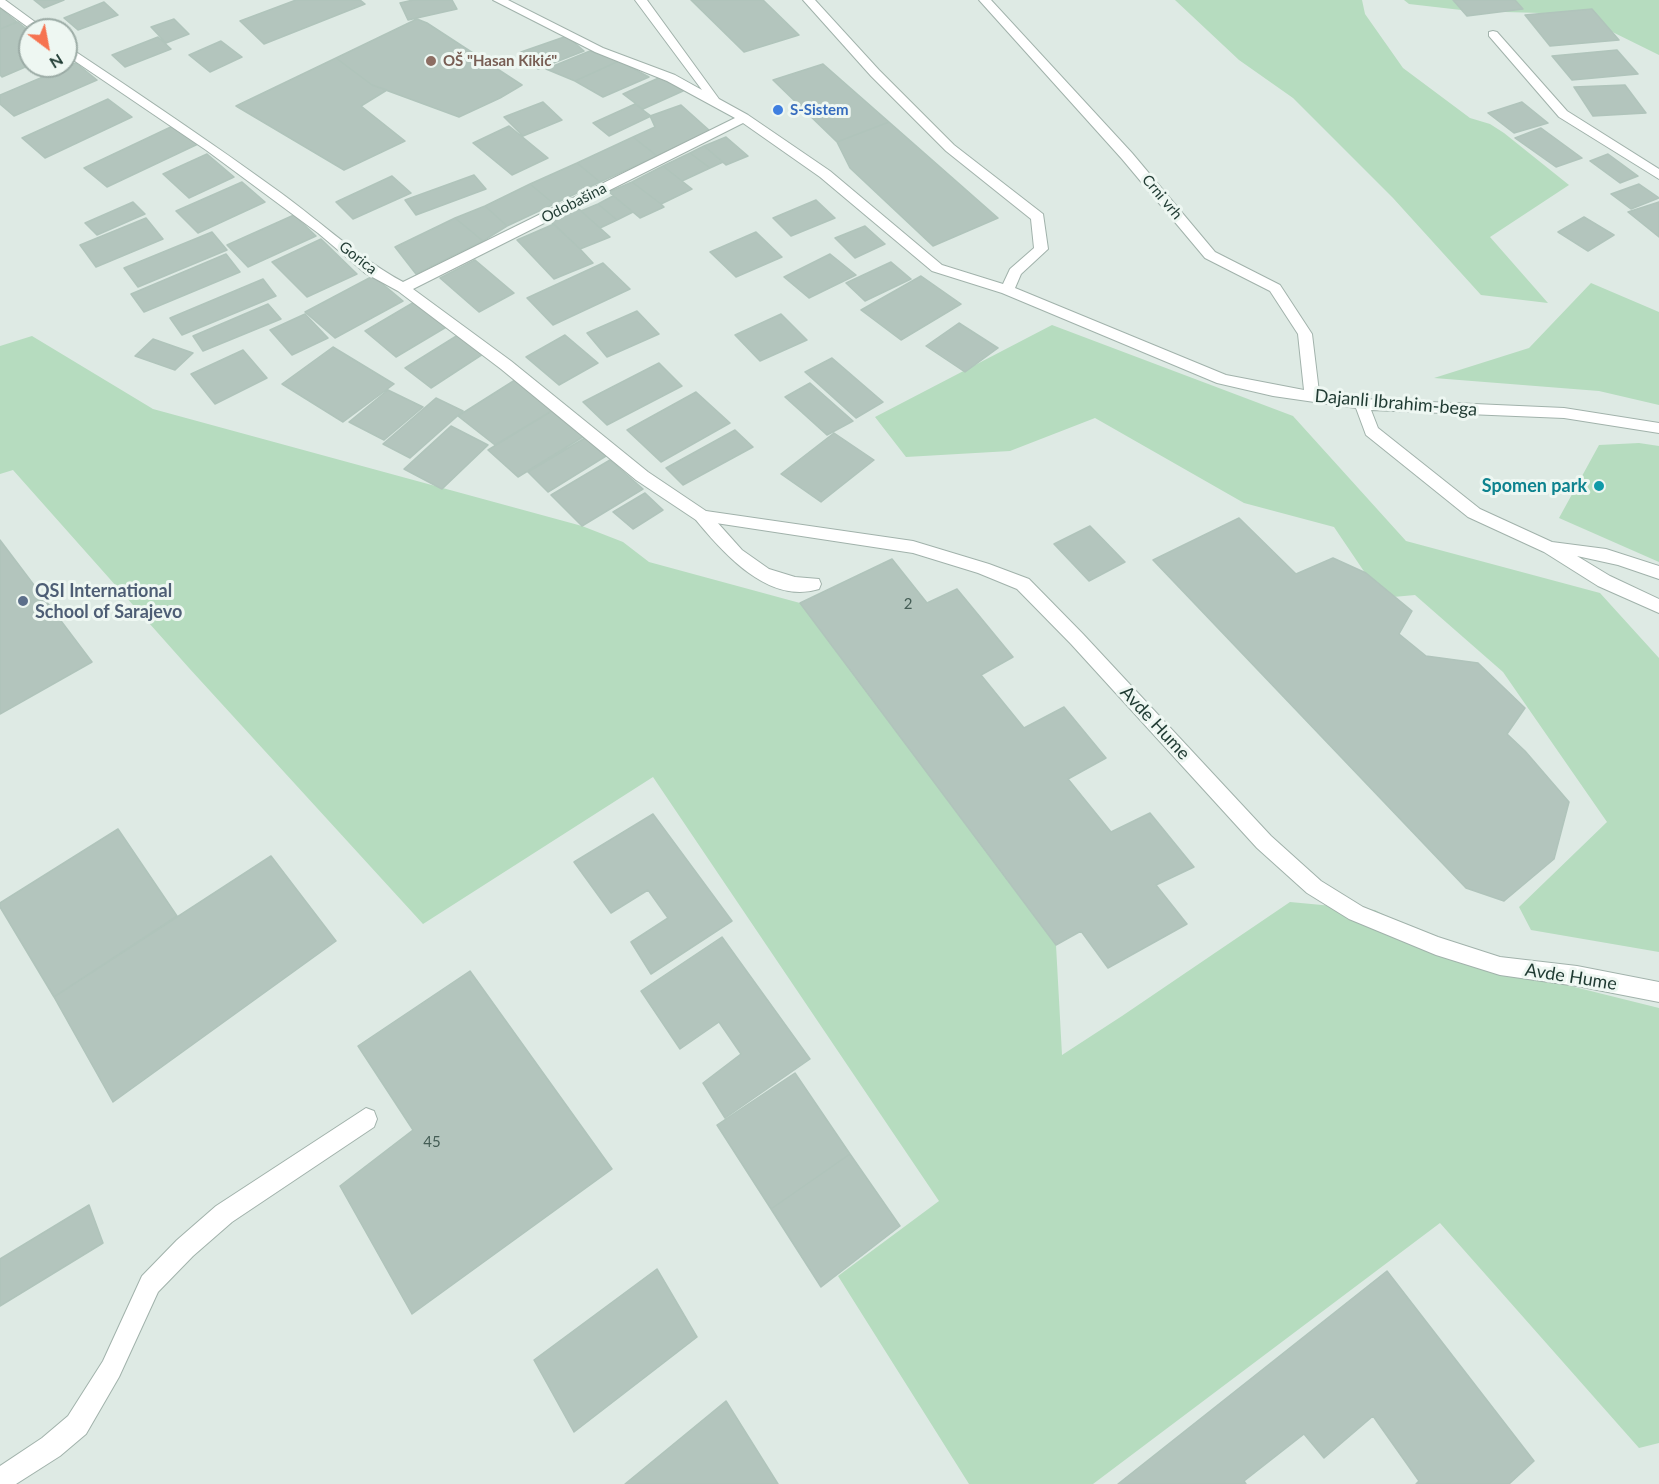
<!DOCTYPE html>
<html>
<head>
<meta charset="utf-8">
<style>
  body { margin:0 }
  #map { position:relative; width:1659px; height:1484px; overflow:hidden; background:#deeae4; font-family:Lato,sans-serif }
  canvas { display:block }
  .north { position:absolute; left:18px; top:18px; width:60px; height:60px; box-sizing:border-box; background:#eef7f2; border:2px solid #9baba5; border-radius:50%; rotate:148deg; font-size:16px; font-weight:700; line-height:24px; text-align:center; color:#1f3a32 }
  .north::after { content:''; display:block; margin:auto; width:21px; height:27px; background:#f67350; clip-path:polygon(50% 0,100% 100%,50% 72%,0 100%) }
</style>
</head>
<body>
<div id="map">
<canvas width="1659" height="1484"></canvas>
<div class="north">N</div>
</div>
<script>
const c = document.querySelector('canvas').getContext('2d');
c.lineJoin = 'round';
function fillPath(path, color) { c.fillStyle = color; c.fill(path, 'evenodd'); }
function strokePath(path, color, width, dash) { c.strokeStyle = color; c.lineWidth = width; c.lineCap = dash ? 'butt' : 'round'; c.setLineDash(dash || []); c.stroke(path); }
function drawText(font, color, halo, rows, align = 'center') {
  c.font = font + ' Lato,sans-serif'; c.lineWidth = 6; c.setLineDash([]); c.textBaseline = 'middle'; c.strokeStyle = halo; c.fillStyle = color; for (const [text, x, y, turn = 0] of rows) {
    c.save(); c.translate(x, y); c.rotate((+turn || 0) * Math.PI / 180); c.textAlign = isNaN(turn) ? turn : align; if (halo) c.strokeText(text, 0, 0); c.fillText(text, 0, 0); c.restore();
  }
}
const green = new Path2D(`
  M1175 0H1362L1365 14 1403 68 1470 118 1490 124 1504 133 1569 185 1490 237 1548 303 1481 295 1393 198 1293 98 1239 60Z
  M1404 0H1659V55L1576 14 1470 11 1409 4Z
  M1591 283 1659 312V405L1599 391 1434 378 1529 348Z
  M1052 325 1293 416 1406 541 1600 593 1659 658V952L1531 930 1519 907 1607 822 1503 672 1415 595 1382 598 1334 527 1244 503 1095 418 1010 451 906 457 875 417Z
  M32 336 153 409 582 526 623 542 649 562 800 603 1056 945 1062 1055 1122 1016 1290 902 1375 910 1470 961 1659 1008V1443L1639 1448 1440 1223 1093 1484H969L838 1276 939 1201 653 777 423 924 189 668 13 470 0 474V346Z
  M1639 443 1659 446V562L1559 518 1599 445Z`);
const building = new Path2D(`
  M34 0H64L44 8Z
  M296 0H360L365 4 264 44 240 21Z
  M413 0H452L457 9 408 20 400 3Z
  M691 0H763L799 35 744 52Z
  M1453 0H1515L1523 9 1467 16Z
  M104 2 118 15 78 30 64 18Z
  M0 8 17 22 0 29Z
  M1592 9 1619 40 1550 46 1525 15Z
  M174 19 189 34 166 43 151 27Z
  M417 19 427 23 522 85 500 98 459 117 372 85 336 58Z
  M18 22 30 32V65L2 77 0 75V29Z
  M567 36 584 51 538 69 521 52Z
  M158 37 171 49 125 67 112 55Z
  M221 41 242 57 210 72 189 55Z
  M1617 50 1638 74 1572 80 1552 56Z
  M590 51 619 61 575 81 546 69Z
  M336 58 372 85 387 90 361 106 405 141 344 170 236 106Z
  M619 61 649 77 603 97 575 81Z
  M76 63 97 80 14 116 0 104V95Z
  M823 64 889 122 837 142 773 80Z
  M663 76 683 91 643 109 623 94Z
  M1625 85 1646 113 1593 116 1574 87Z
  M108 99 132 117 45 158 22 138Z
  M543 102 562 120 523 136 504 117Z
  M1522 102 1548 123 1514 133 1488 113Z
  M635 104 651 116 609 136 593 123Z
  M681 105 710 131 657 156 633 137 655 127 650 116Z
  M889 122 998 218 933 246 850 168 837 142Z
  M175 125 198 144 107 187 84 168Z
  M509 126 548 158 512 175 473 143Z
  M1541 128 1582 158 1556 167 1515 138Z
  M633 137 657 156 600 182 577 163Z
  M726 137 748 156 726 165 704 146Z
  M704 146 723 162 710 168 690 153Z
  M690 153 710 168 682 181 663 166Z
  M207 154 234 177 189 198 163 174Z
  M1608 154 1638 176 1620 183 1590 161Z
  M577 163 600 182 554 204 530 184Z
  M663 166 692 189 661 204 632 182Z
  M474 175 486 189 416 215 405 200Z
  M392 176 411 193 353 219 336 202Z
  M242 182 265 202 198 233 176 211Z
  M632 182 661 204 664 207 640 218 609 192Z
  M530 184 554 204 507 226 485 206Z
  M1639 184 1659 198 1631 209 1611 194Z
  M613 196 633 212 617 220 598 204Z
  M816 200 835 218 791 236 773 218Z
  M133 202 145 214 97 235 85 223Z
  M1659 202V237L1628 212Z
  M598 204 617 220 600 228 581 211Z
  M485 206 507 226 483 241 455 218Z
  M578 208 581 211 610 237 580 249 550 221Z
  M294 215 316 236 248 267 227 245Z
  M1584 217 1614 235 1588 251 1558 232Z
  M146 218 163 239 96 267 80 245Z
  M455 218 483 241 416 274 395 247Z
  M554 224 580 249 593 263 554 279 517 240Z
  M865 226 885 244 855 258 835 238Z
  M212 232 227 250 138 287 124 268Z
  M756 232 782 257 736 277 710 252Z
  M321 239 357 274 307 297 272 262Z
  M226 254 240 272 144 312 131 294Z
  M830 254 856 275 809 298 784 277Z
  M475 260 514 293 479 312 440 278Z
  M891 262 911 279 865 301 846 283Z
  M603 263 630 289 553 325 527 298Z
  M373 276 403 301 335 338 305 312Z
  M921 276 961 304 901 340 861 310Z
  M263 279 276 296 182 335 170 318Z
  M416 301 448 326 396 357 365 331Z
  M268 304 281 319 203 351 193 336Z
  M637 311 659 334 607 357 587 333Z
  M305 314 328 338 292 355 270 330Z
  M781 314 807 340 760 361 735 335Z
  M959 323 998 348 965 372 926 346Z
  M458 335 483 354 431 388 405 368Z
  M565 335 598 363 559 385 526 357Z
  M153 339 193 353 175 370 135 356Z
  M333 347 394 384 343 422 282 384Z
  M243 350 267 378 215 404 191 374Z
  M832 358 883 402 856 418 805 372Z
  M659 363 682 386 607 425 583 402Z
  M515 380 555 409 495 445 458 416Z
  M810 383 853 421 827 435 785 397Z
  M388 390 423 407 384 440 349 422Z
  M696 392 730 423 661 462 627 430Z
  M436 398 463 411 410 458 383 444Z
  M555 409 586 435 518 477 488 450Z
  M451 426 488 445 442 489 404 469Z
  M735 430 753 447 683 485 666 468Z
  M834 433 874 460 821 502 781 474Z
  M585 438 606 456 548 492 528 472Z
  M610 460 643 489 582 526 551 495Z
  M645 493 663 510 633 529 613 512Z
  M1239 518 1296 574 1333 558 1366 573 1412 611 1399 634 1426 656 1478 663 1525 708 1507 734 1525 751 1569 802 1554 859 1504 901 1466 888 1153 560Z
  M1090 526 1125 562 1089 581 1054 544Z
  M0 540 92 662 0 714Z
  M892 559 927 603 957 589 1013 657 981 675 1024 728 1064 707 1106 758 1068 779 1111 832 1150 813 1194 867 1156 885 1187 924 1108 968 1081 931 1056 945 800 603Z
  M653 814 732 921 651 974 631 942 668 918 648 890 611 913 574 862Z
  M118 829 177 916 54 997 0 907V903Z
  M271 856 336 941 113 1102 54 997Z
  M722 937 810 1059 725 1118 703 1083 741 1054 719 1022 680 1049 641 991Z
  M470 971 612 1169 412 1314 340 1186 413 1130 358 1046Z
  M795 1073 850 1154 771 1209 717 1125Z
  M850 1154 900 1226 821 1287 771 1209Z
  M89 1205 103 1243 0 1306V1259Z
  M657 1269 697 1337 574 1432 534 1360Z
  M1387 1271 1534 1461 1509 1484H1416L1419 1481 1373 1416 1324 1458 1304 1434 1244 1481 1246 1484H1118Z
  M726 1401 778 1484H625Z`);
const service = new Path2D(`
  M702 510 708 512 742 550 769 569 795 577 819 579 821 584 819 589C769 605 724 554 696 520L694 516 696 512Z
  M366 1108 374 1111 377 1119 374 1127 232 1222 193 1256 158 1292 119 1377 86 1434 60 1456 16 1484H0V1466L42 1438 68 1416 103 1361 142 1276 177 1240 216 1206Z`);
const minor = new Path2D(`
  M0 0H5L46 30H32L0 7Z
  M493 0H508L603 48 675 75 702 90 635 0H647L719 99 748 115 830 171 942 265 1003 284 1010 269 1034 248 1031 219 946 151 871 76 803 0H815L879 70 954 145 1043 214 1048 249 1021 274 1015 288 1226 375 1304 390 1298 334 1270 291 1205 258 1122 159 979 0H991L1132 153 1215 252 1280 285 1312 334 1319 392 1362 399 1564 408 1659 423V433L1564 418 1371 410 1378 428 1480 509 1552 542 1606 549 1659 566V579L1618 565 1577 556 1610 576 1659 599V613L1598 586 1544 552 1468 517 1366 435 1356 408 1273 396 1217 383 1002 293 932 271 820 177 743 123 413 289 511 361 648 472 706 511 913 541 989 564 1029 579 1083 634 1271 836 1321 881 1363 907 1438 937 1500 957 1577 966 1659 982V1002L1577 986 1500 975 1436 955 1349 919 1307 893 1257 848 1071 644 1017 589 978 573 913 553 696 520 636 480 501 369 398 291 365 273 318 233 206 150 66 55V46L70 48C141 95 212 143 281 193 322 223 359 258 403 282L735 118 667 81 595 52Z
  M1493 31 1497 32 1567 111 1659 169V179L1559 117 1489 36V32Z`);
const markers = [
  [431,61,6,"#8d6e63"],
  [778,110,6,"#3f7fe0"],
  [1599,486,6,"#0f9aa8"],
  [23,601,6,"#5c6f8a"]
];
const farEducationnames = [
  ["OŠ \"Hasan Kikić\"",443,61]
];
const farShopnames = [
  ["S-Sistem",790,110]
];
const farStreetnames = [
  ["Crni vrh",1162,197,50],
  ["Odobašina",574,203,-27],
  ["Gorica",358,258,38]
];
const numberNames = [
  ["2",908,604],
  ["45",432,1142]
];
const streetNames = [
  ["Dajanli Ibrahim-bega",1396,403,5],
  ["Avde Hume",1155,723,47],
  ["Avde Hume",1571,977,9]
];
const cultureNames = [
  ["Spomen park",1587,486]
];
const serviceNames = [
  ["QSI International",35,591],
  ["School of Sarajevo",35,612]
];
fillPath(green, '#b6dcbf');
fillPath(building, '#b3c5bd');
strokePath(building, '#b0c4bb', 1.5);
strokePath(service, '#a1b2ab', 2);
strokePath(minor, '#a1b2ab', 2);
fillPath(service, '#fff');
fillPath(minor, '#fff');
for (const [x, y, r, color] of markers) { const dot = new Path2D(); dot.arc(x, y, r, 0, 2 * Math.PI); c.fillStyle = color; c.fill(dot); strokePath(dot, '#eef7f2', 2); }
drawText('bold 15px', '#785e54', '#eef7f2', farEducationnames, 'left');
drawText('bold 15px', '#366cbe', '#eef7f2', farShopnames, 'left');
drawText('15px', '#1f3a32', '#eef7f2', farStreetnames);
drawText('15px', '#445d55', null, numberNames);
drawText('18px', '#1f3a32', '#eef7f2', streetNames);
drawText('bold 18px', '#0d838f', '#eef7f2', cultureNames, 'right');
drawText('bold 18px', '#4e5e75', '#eef7f2', serviceNames, 'left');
</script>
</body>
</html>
